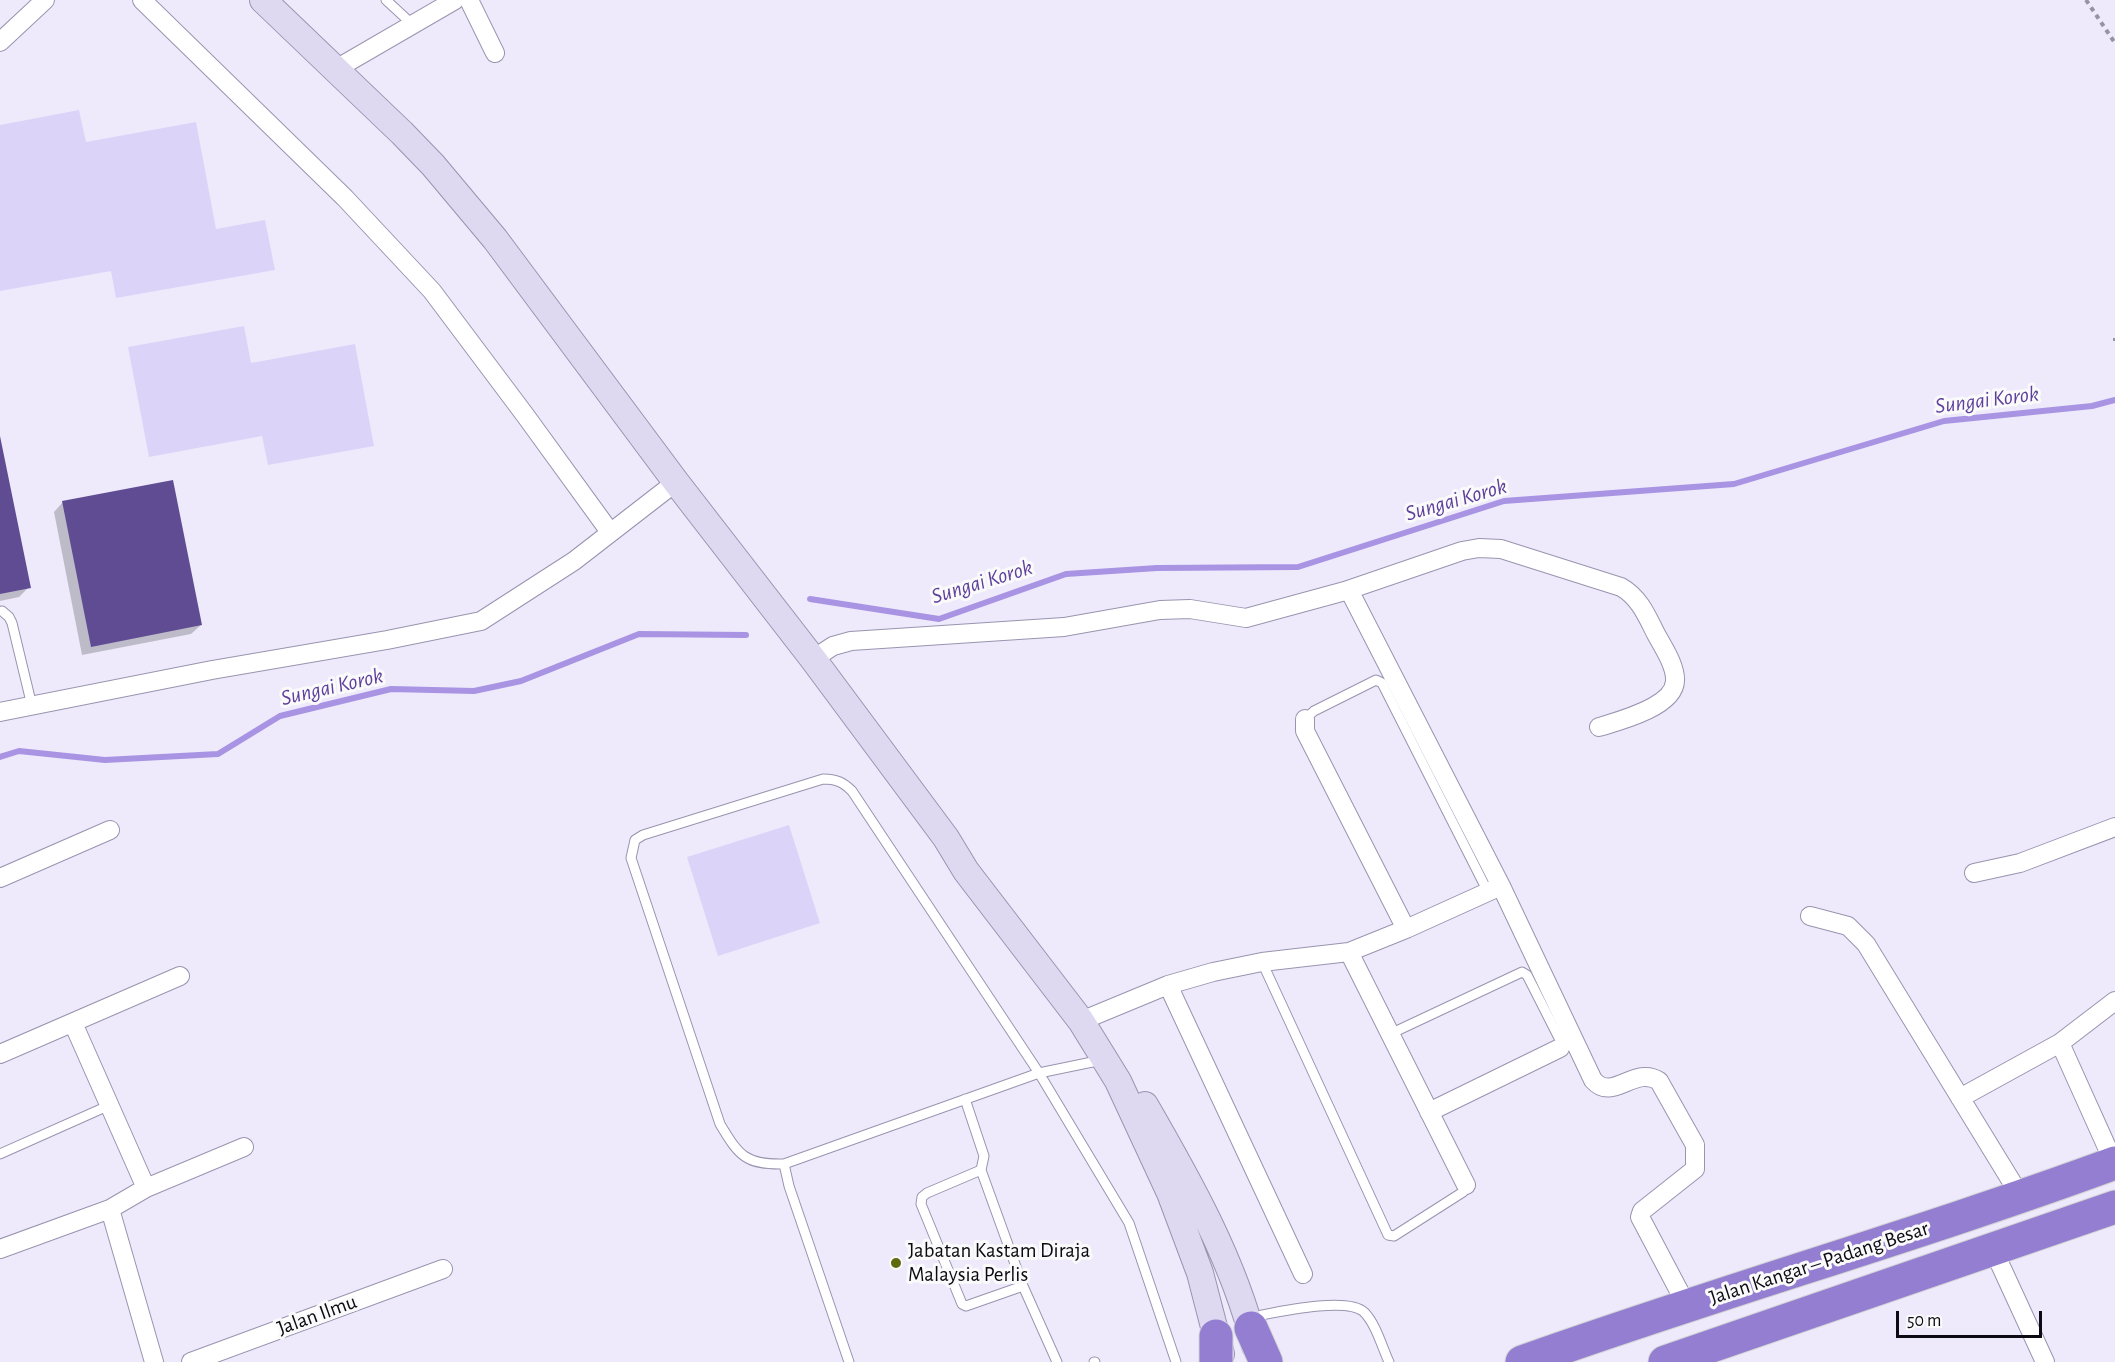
<!DOCTYPE html>
<html>
<head>
<meta charset="utf-8">
<style>
  body { margin:0 }
  #map { position:relative; width:2115px; height:1362px; overflow:hidden; background:#eeeafc; font-family:"Alegreya Sans",sans-serif }
  canvas { display:block }
  .scale { position:absolute; left:1896px; top:1311px; width:146px; height:27px; box-sizing:border-box; border:3px solid #0c0a13; border-top:0; padding-left:8px; font-size:18px; line-height:21px; white-space:nowrap; color:#0c0a13; -webkit-text-stroke:4px #fafafa; paint-order:stroke }
</style>
</head>
<body>
<div id="map">
<canvas width="2115" height="1362"></canvas>
<div class="scale">50 m</div>
</div>
<script>
const c = document.querySelector('canvas').getContext('2d');
c.lineJoin = 'round';
function fillPath(path, color) { c.fillStyle = color; c.fill(path, 'evenodd'); }
function strokePath(path, color, width, dash) { c.strokeStyle = color; c.lineWidth = width; c.lineCap = dash ? 'butt' : 'round'; c.setLineDash(dash || []); c.stroke(path); }
function drawText(font, color, halo, rows, align = 'center') {
  c.font = font + ' "Alegreya Sans",sans-serif'; c.lineWidth = 6; c.setLineDash([]); c.textBaseline = 'middle'; c.strokeStyle = halo; c.fillStyle = color; for (const [text, x, y, turn = 0] of rows) {
    c.save(); c.translate(x, y); c.rotate((+turn || 0) * Math.PI / 180); c.textAlign = isNaN(turn) ? turn : align; if (halo) c.strokeText(text, 0, 0); c.fillText(text, 0, 0); c.restore();
  }
}
const green = new Path2D(`
  M79 110 86 142 196 122 216 229 265 220 275 270 116 298 111 271 0 291V125Z
  M244 326 251 363 355 344 374 446 268 465 262 436 149 457 128 347Z
  M789 825 820 923 718 956 687 857Z`);
const shadow = new Path2D(`
  M0 440 29 587 19 597 0 601Z
  M63 502 201 625 191 634 82 655 54 512Z`);
const stream = new Path2D(`
  M810 599 939 619 1066 574 1157 568 1298 567 1504 501 1734 484 1944 421 2092 406 2115 400
  M0 757 19 751 105 760 218 754 280 716 391 689 474 691 521 681 639 634 746 635`);
const building = new Path2D(`
  M0 436 31 588 0 594Z
  M173 480 202 625 91 647 62 501Z`);
const path = new Path2D(`
  M2086 0 2115 43
  M2115 338V341`);
const lane = new Path2D(`
  M386 0 412 24
  M2 611 9 617 12 623 32 706
  M1305 719 1314 711 1376 680 1382 683 1488 892
  M1262 962 1388 1235 1394 1236 1463 1192 1466 1185
  M1390 1034 1522 972 1527 975 1560 1040V1048
  M965 1099 984 1156 981 1170 1023 1286 1057 1362
  M0 1154 110 1105
  M784 1164C746 1165 739 1156 720 1124L631 858 635 840 643 835 823 779C836 779 843 782 852 791L1039 1073 1129 1223 1176 1362
  M981 1170 927 1193 922 1197 921 1204 962 1304 966 1306 1023 1286
  M1251 1317C1274 1313 1346 1296 1364 1312 1376 1324 1382 1347 1389 1362
  M849 1362 789 1186 784 1164 1039 1073 1102 1060
  M1094 1362H1095`);
const street = new Path2D(`
  M142 0 345 198 432 291 525 415 610 532
  M469 0 495 53
  M0 42 45 0
  M336 69 455 0
  M1349 590 1501 886 1593 1080C1613 1103 1634 1065 1659 1081L1695 1145V1169L1642 1211 1640 1217 1687 1306
  M813 659 833 646 851 641 1064 627 1160 610 1190 609 1246 618 1345 591 1462 551 1479 548 1501 549 1621 587C1639 597 1647 616 1656 634 1663 647 1676 666 1675 681 1674 707 1619 721 1599 727
  M0 712 212 670 387 640 481 621 574 561 676 482
  M1305 719V731L1406 929
  M1974 873 2020 863 2115 827
  M0 878 110 830
  M1810 916 1848 926 1866 944 2021 1197
  M1349 952 1466 1185
  M1168 985 1303 1274
  M1081 1021 1168 985 1213 972 1262 962 1349 952 1406 929 1501 886
  M73 1023 146 1188
  M2060 1043 2114 1163
  M0 1054 180 976
  M1960 1098 2060 1043 2115 1001
  M1429 1112 1560 1048
  M110 1209 154 1362
  M0 1249 110 1209 146 1188 244 1147
  M1993 1249 2045 1362
  M191 1362 443 1269`);
const secondary = new Path2D(`
  M263 0 402 133 433 165 495 239 676 482 813 659 946 838 966 871 1081 1021 1118 1081 1170 1193 1200 1273 1221 1354
  M1145 1105C1189 1181 1234 1261 1255 1346`);
const highway = new Path2D(`
  M1251 1328 1266 1362
  M1216 1362V1336
  M1522 1362C1718 1292 1919 1235 2115 1163
  M1665 1362 2115 1207`);
const markers = [
  [896,1263,6,"#60690b"]
];
const poiNames = [
  ["Jabatan Kastam Diraja",908,1251],
  ["Malaysia Perlis",908,1275]
];
const streetNames = [
  ["Jalan Kangar – Padang Besar",1819,1263,-18],
  ["Jalan Ilmu",317,1315,-20]
];
const waterNames = [
  ["Sungai Korok",1987,400,-7],
  ["Sungai Korok",1456,500,-16],
  ["Sungai Korok",982,582,-17],
  ["Sungai Korok",332,687,-13]
];
fillPath(green, '#dcd4f8');
fillPath(shadow, '#0003');
strokePath(stream, '#a894e3', 6);
fillPath(building, '#604c93');
strokePath(lane, '#9994af', 11);
strokePath(street, '#9994af', 20);
strokePath(secondary, '#9994af', 28);
strokePath(highway, '#d3d3d5', 35);
strokePath(path, '#9693a2', 4, [4.5, 4.5]);
strokePath(lane, '#fff', 9);
strokePath(street, '#fff', 18);
strokePath(secondary, '#dfd8f1', 26);
strokePath(highway, '#947ed1', 33);
for (const [x, y, r, color] of markers) { const dot = new Path2D(); dot.arc(x, y, r, 0, 2 * Math.PI); c.fillStyle = color; c.fill(dot); strokePath(dot, '#fafafa', 2); }
drawText('21px', '#0c0a13', '#fafafa', poiNames, 'left');
drawText('21px', '#0c0a13', '#fafafa', streetNames);
drawText('italic 22px', '#5e409c', '#fafafa', waterNames);
</script>
</body>
</html>
